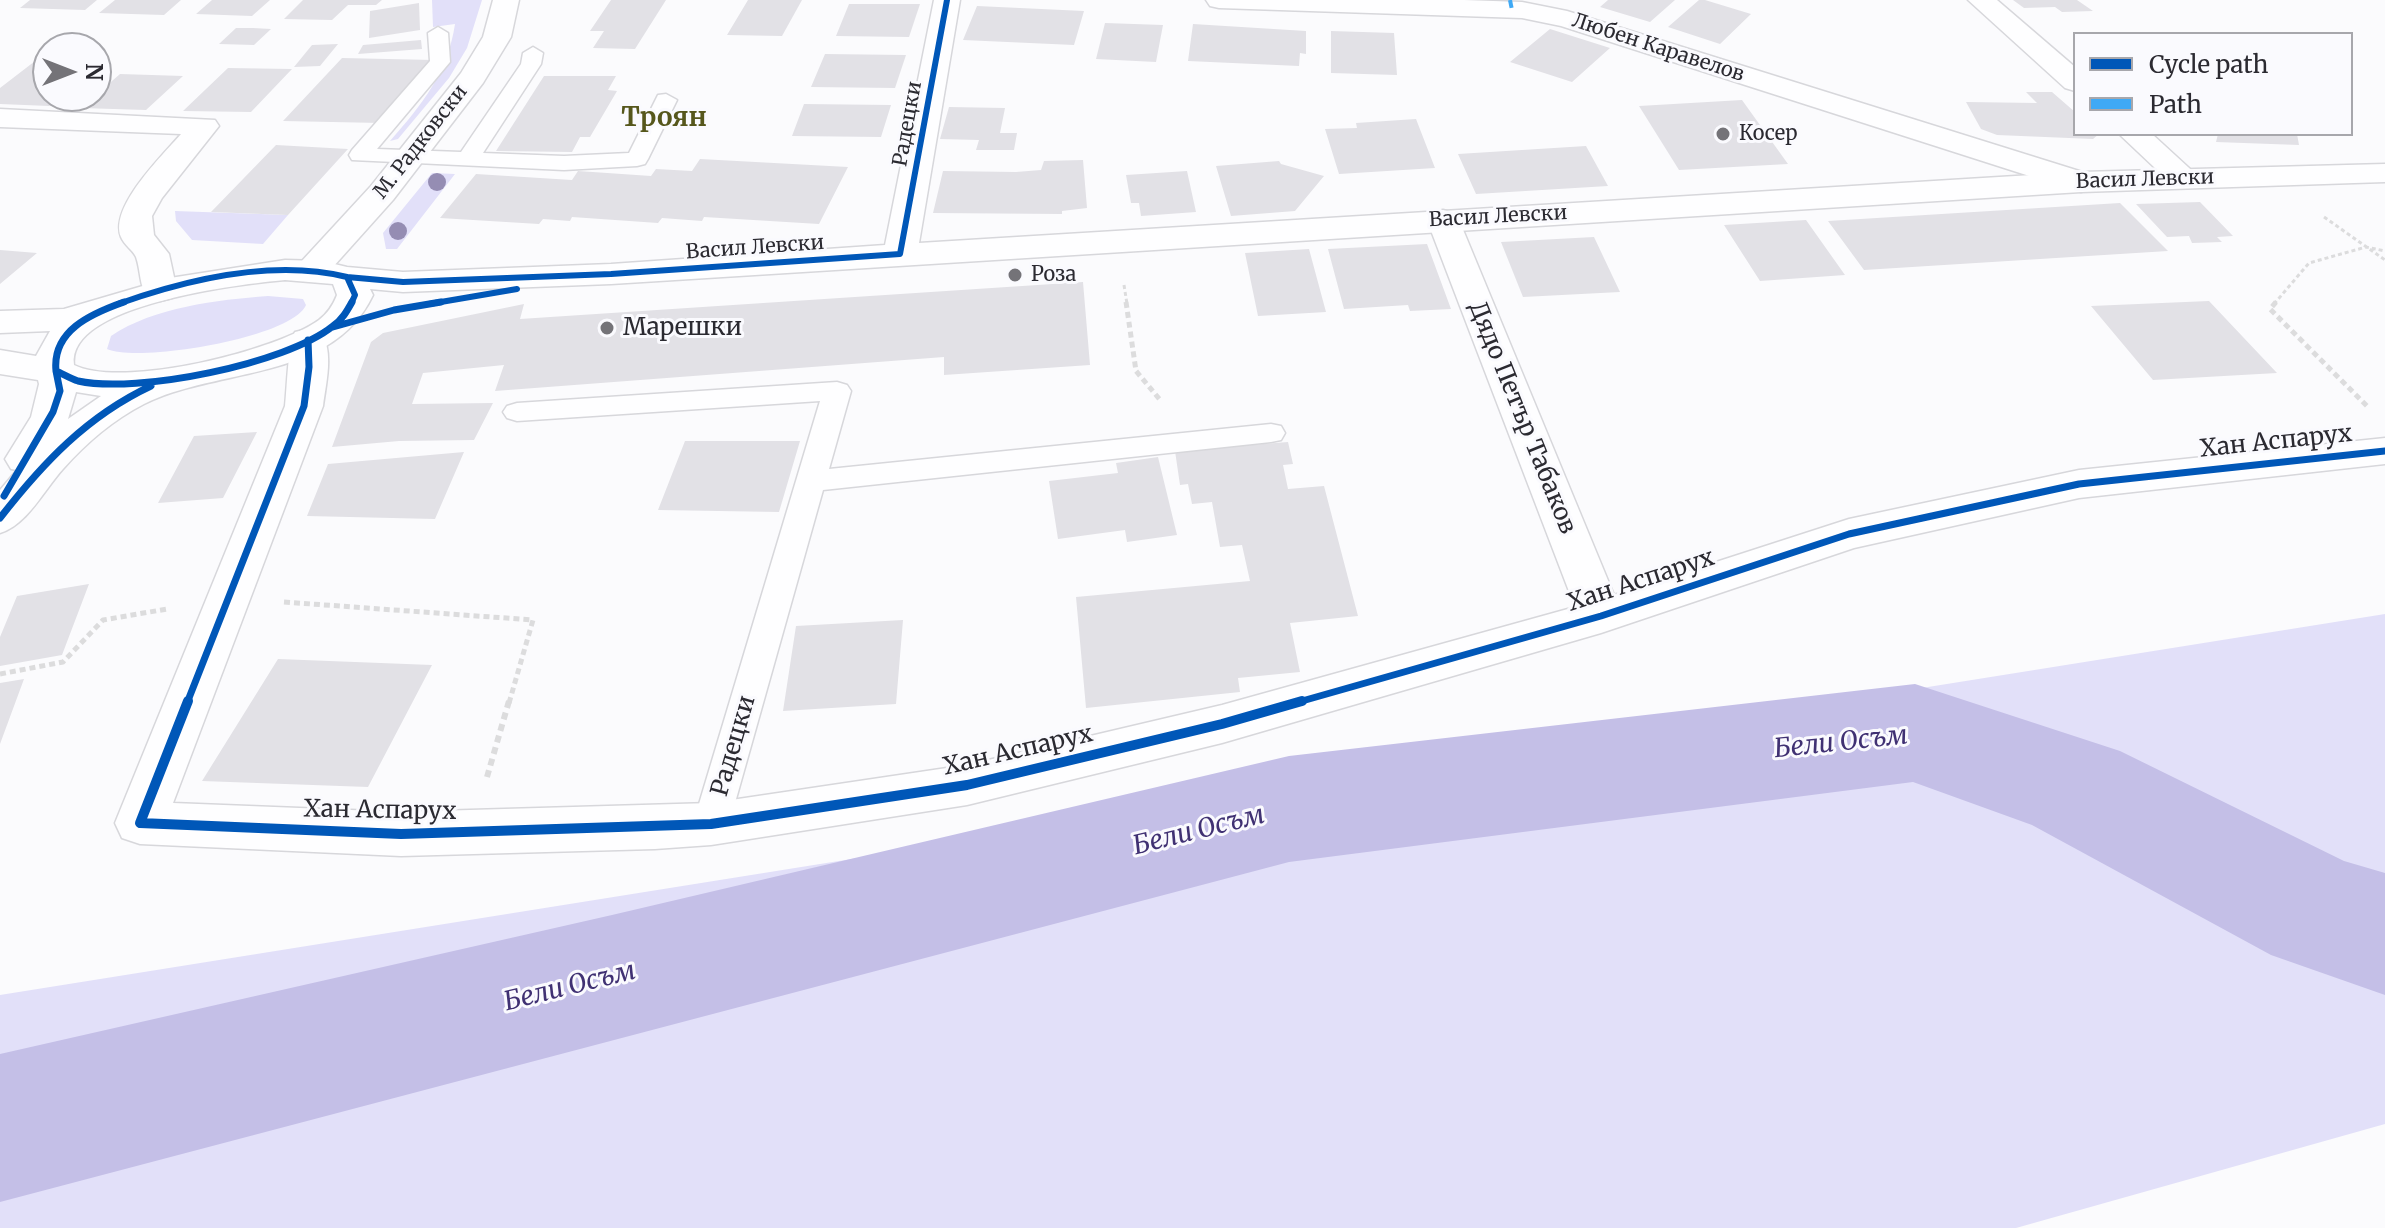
<!DOCTYPE html>
<html>
<head>
<meta charset="utf-8">
<style>
  body { margin:0 }
  #map { position:relative; width:2385px; height:1228px; overflow:hidden; background:#fbfbfd; font-family:Merriweather,serif }
  canvas { display:block }
  .legend { position:absolute; left:2073px; top:32px; width:280px; height:104px; box-sizing:border-box; background:#fafafe; border:2px solid #a7a7ac; margin:0; padding:10px 14px; list-style:none; font-size:24px; color:#2b2a31 }
  .legend li { display:flex; align-items:center; gap:16px; height:40px }
  .legend b { width:40px; border:2px solid #a7a7ac }
  .north { position:absolute; left:32px; top:32px; width:80px; height:80px; box-sizing:border-box; background:#fafafe; border:2px solid #a7a7ac; border-radius:50%; rotate:90deg; font-size:22px; font-weight:700; line-height:32px; text-align:center; color:#2b2a31 }
  .north::after { content:''; display:block; margin:auto; width:28px; height:36px; background:#747378; clip-path:polygon(50% 0,100% 100%,50% 72%,0 100%) }
</style>
</head>
<body>
<div id="map">
<canvas width="2385" height="1228"></canvas>
<ul class="legend">
<li><b style="height:10px;background:#0057b8"></b>Cycle path</li>
<li><b style="height:10px;background:#3fa9f5"></b>Path</li>
</ul>
<div class="north">N</div>
</div>
<script>
const c = document.querySelector('canvas').getContext('2d');
c.lineJoin = 'round';
function fillPath(path, color) { c.fillStyle = color; c.fill(path, 'evenodd'); }
function strokePath(path, color, width, dash) { c.strokeStyle = color; c.lineWidth = width; c.lineCap = dash ? 'butt' : 'round'; c.setLineDash(dash || []); c.stroke(path); }
function drawText(font, color, halo, rows, align = 'center') {
  c.font = font + ' Merriweather,serif'; c.lineWidth = 6; c.setLineDash([]); c.textBaseline = 'middle'; c.strokeStyle = halo; c.fillStyle = color; for (const [text, x, y, turn = 0] of rows) {
    c.save(); c.translate(x, y); c.rotate((+turn || 0) * Math.PI / 180); c.textAlign = isNaN(turn) ? turn : align; if (halo) c.strokeText(text, 0, 0); c.fillText(text, 0, 0); c.restore();
  }
}
const green = new Path2D(`
  M432 0H482L467 48 449 78 398 139 390 141C422 105 448 72 455 24L433 27Z
  M432 173 455 174 397 249H386L383 233Z
  M175 211 288 215 263 244 192 240 176 221Z
  M268 296 303 299 306 305C292 338 139 363 107 349L111 336C154 307 217 300 268 296Z
  M2385 614V1124L2016 1228H0V995Z`);
const river = new Path2D(`
  M1915 684 2120 751 2344 861 2385 873V995L2271 955 2032 825 1913 782 1289 862 0 1202V1054L612 915 1289 756Z`);
const building = new Path2D(`
  M30 0H97L85 10 20 8Z
  M115 0H181L164 15 99 13Z
  M212 0H270L252 16 196 14Z
  M303 0H382L376 5H348L332 20 284 19Z
  M611 0H666L635 49 593 48 604 31H590Z
  M748 0H802L782 36 727 35Z
  M1608 0H1675L1650 22 1600 7Z
  M1699 0H1705L1751 14 1720 44 1668 27Z
  M2013 0H2077L2093 11 2062 12 2055 7 2024 8Z
  M419 3 420 30 369 38 370 11Z
  M849 4H920L909 37 836 36Z
  M977 6 1084 11 1074 45 963 40Z
  M1105 23 1163 25 1156 62 1096 59Z
  M1193 24 1306 31V54L1300 53 1299 66 1188 61Z
  M236 28H253L271 29 254 45 219 44Z
  M1550 29 1610 48 1572 82 1510 62Z
  M1331 31 1394 33 1397 75 1331 73Z
  M421 40 422 49 358 54 363 45Z
  M338 44 320 66 294 67 312 45Z
  M825 54 906 55 895 88 811 87Z
  M39 58H48V96H61L49 106 0 104V88Z
  M342 58 434 60 381 123 283 121Z
  M228 68 292 69 251 112 183 111Z
  M120 74 183 76 146 110 81 108Z
  M544 76H616L608 90 617 91 590 137H580L572 152 496 151Z
  M2026 92H2052L2075 112V134H2099L2093 139 1997 135 1981 129 1966 102 2037 103Z
  M1742 100 1788 164 1679 170 1639 106Z
  M804 104 891 105 881 137 792 136Z
  M949 107 1005 108 1000 133H1017L1014 150H976L979 140 940 139Z
  M1416 119 1435 168 1339 174 1325 129 1357 128 1356 123Z
  M2218 134H2297L2299 145 2216 142Z
  M276 145 348 149 288 215 211 212Z
  M1586 146 1608 186 1476 194 1458 154Z
  M700 159 848 167 819 224 704 217 702 221 662 218 658 223 572 217 570 221 543 219 539 224 440 218 476 174 572 180 578 171 651 176 656 169 692 171Z
  M1083 160 1087 208 1062 211V214L933 213 943 171 1016 172 1041 170 1044 161Z
  M1279 161 1281 164 1324 176 1295 211 1231 216 1216 166Z
  M1187 171 1196 212 1141 216 1139 203H1131L1126 175Z
  M2200 202 2233 236 2217 237 2222 242 2192 243 2189 236 2167 237 2136 204Z
  M2120 203 2168 251 1864 270 1828 221Z
  M1806 220 1845 275 1760 281 1724 225Z
  M1594 237 1620 292 1523 297 1501 242Z
  M1427 244 1451 309 1410 311 1408 305 1344 309 1328 249Z
  M1309 249 1326 312 1258 316 1245 253Z
  M0 250 37 253 0 284Z
  M1083 282 1090 365 944 375V357L495 391 504 365 423 373 412 404 493 403 474 440 399 441 332 447 371 342 383 333 524 304 520 319Z
  M2209 301 2277 373 2153 380 2091 306Z
  M257 432 223 498 158 503 194 436Z
  M685 441H800L779 512 658 510Z
  M1288 442 1293 464 1283 465 1288 489 1324 486 1358 616 1290 623 1300 672 1238 678 1240 692 1086 708 1076 597 1250 581 1242 545 1220 547 1212 502 1192 504 1188 484 1180 485 1175 451Z
  M464 452 435 519 307 516 328 464Z
  M1158 457 1177 535 1127 542 1125 530 1058 539 1049 481 1118 473 1116 463Z
  M89 584 62 655 0 666V637L17 596Z
  M903 620 896 704 783 711 796 626Z
  M278 659 432 665 368 787 202 781Z
  M24 679 0 744V683Z`);
const pathFar2 = new Path2D(`
  M2324 217 2385 260
  M1124 285 1127 304
  M2274 304 2309 263 2366 247 2385 251`);
const pathFar1 = new Path2D(`
  M1126 302 1136 371 1161 401
  M2276 302 2270 309 2367 406
  M284 602 533 620 509 703
  M0 674 63 662 103 620 167 609`);
const path = new Path2D(`
  M487 777 509 701`);
const lane = new Path2D(`
  M438 27 448 33 450 62 377 149 461 152 521 64 523 53 533 47 543 53 541 64 483 153 564 156 629 153 658 95 666 94 677 100 648 159 645 164 637 166 564 170 352 160 349 155 352 150 430 61 428 33Z
  M837 382 847 385 851 391 829 469 1271 424 1281 426 1285 433 1281 440 1271 442 823 490 729 824 724 835 711 840 698 835 693 824 820 401 517 421 507 418 503 412 507 406 517 403Z`);
const street = new Path2D(`
  M493 0H519L511 37 483 83 393 200 324 277 312 280 300 277 295 270 300 263 371 186 461 73 483 37Z
  M1206 0H1464L1522 2 1567 11 2092 175 2097 182 2092 189 2081 192 2070 189 1561 26 1522 18 1219 8 1210 6Z
  M1968 0H1997L2075 67V91L2065 88Z
  M0 109 215 120 219 126 162 198 152 216 154 235 169 254 177 291 172 298 160 301 148 298C139 286 141 271 136 257 133 250 124 245 121 237 109 207 162 156 181 134L0 127Z
  M2119 134H2152L2200 178 2195 185 2184 188 2173 185Z
  M1443 210 1455 213 1459 220 1614 595 1849 519 2079 470 2385 438V464L2079 498 1854 548 1601 633 1222 743 967 805 711 845 655 849 401 856 140 844 122 838 115 823 285 406C287 389 288 343 295 332L308 329 321 332C334 352 326 383 323 406L173 803 401 812 711 803 967 765 1222 705 1575 607 1427 220 1431 213Z`);
const secondary = new Path2D(`
  M934 0H960L919 243 2081 172 2385 164V182L2081 192 611 284 403 292 370 289 373 295C332 382 217 367 144 404 113 420 86 443 63 469 44 490 27 525 0 533V490L17 470 11 469 5 459 31 417 39 384 38 380 0 374V350L36 356 50 331 0 333V311L64 309 170 278 285 260 322 261 347 267 403 272 611 264 885 245ZM285 280 333 284 337 295C333 305 328 313 319 320 276 351 123 389 74 365 66 304 242 284 285 280ZM76 392 101 396 68 419Z`);
const quiet = new Path2D(`
  M1510 0 1512 10`);
const cyclewayFar2 = new Path2D(`
  M347 277 403 282 611 274 900 254 947 0
  M118 304C188 279 274 259 347 277L355 295 351 304
  M429 304 517 289`);
const cyclewayFar1 = new Path2D(`
  M124 302C90 314 52 331 56 371 63 374 71 379 78 381 137 394 286 364 333 326 342 320 347 311 352 302
  M333 327 394 310 441 302
  M4 496 53 412 60 391 56 371
  M0 518C43 463 87 416 151 386
  M187 703 304 406 309 367 308 340
  M1295 703 1601 616 1849 534 2079 484 2385 451`);
const cycleway = new Path2D(`
  M188 701 140 823 401 834 711 824 967 785 1222 724 1302 701`);
const trees = [
  [437,182],
  [398,231]
];
const markers = [
  [1723,134,8,"#747378"],
  [1015,275,8,"#747378"],
  [607,328,8,"#747378"]
];
const farStreetnames = [
  ["Любен Каравелов",1658,48,18],
  ["Радецки",908,124,-80],
  ["М. Радковски",421,142,-52],
  ["Васил Левски",2145,180,-2],
  ["Васил Левски",1498,217,-3],
  ["Васил Левски",755,248,-4]
];
const farPoinames = [
  ["Косер",1739,134],
  ["Роза",1031,275]
];
const poiNames = [
  ["Марешки",623,328]
];
const streetNames = [
  ["Дядо Петър Табаков",1522,418,68],
  ["Хан Аспарух",2276,442,-6],
  ["Хан Аспарух",1641,581,-18],
  ["Радецки",734,746,-74],
  ["Хан Аспарух",1018,751,-13],
  ["Хан Аспарух",380,811,1]
];
const farDistrictnames = [
  ["Троян",664,119]
];
const waterNames = [
  ["Бели Осъм",1841,743,-6],
  ["Бели Осъм",1199,831,-14],
  ["Бели Осъм",570,987,-14]
];
fillPath(green, '#e2e0f9');
fillPath(river, '#c4bfe7');
fillPath(building, '#e2e1e6');
strokePath(lane, '#d7d7db', 3);
strokePath(street, '#d7d7db', 3);
strokePath(secondary, '#d7d7db', 3);
strokePath(pathFar2, '#dcdcdd', 3, [4, 3]);
strokePath(pathFar1, '#dcdcdd', 5, [6, 4]);
strokePath(path, '#dcdcdd', 6, [7, 5]);
fillPath(lane, '#fefeff');
fillPath(street, '#fefeff');
fillPath(secondary, '#fefeff');
strokePath(quiet, '#3fa9f5', 4, [8, 4]);
strokePath(cyclewayFar2, '#0057b8', 6);
strokePath(cyclewayFar1, '#0057b8', 7);
strokePath(cycleway, '#0057b8', 10);
c.fillStyle = '#958db3';
for (const [x, y] of trees) { c.beginPath(); c.arc(x, y, 9, 0, 2 * Math.PI); c.fill(); }
for (const [x, y, r, color] of markers) { const dot = new Path2D(); dot.arc(x, y, r, 0, 2 * Math.PI); c.fillStyle = color; c.fill(dot); strokePath(dot, '#fafafe', 3); }
drawText('20px', '#2b2a31', '#fafafe', farStreetnames);
drawText('20px', '#2b2a31', '#fafafe', farPoinames, 'left');
drawText('24px', '#2b2a31', '#fafafe', poiNames, 'left');
drawText('24px', '#2b2a31', '#fafafe', streetNames);
drawText('bold 26px', '#56571c', '#fafafe', farDistrictnames);
drawText('italic 26px', '#403173', '#fafafe', waterNames);
</script>
</body>
</html>
